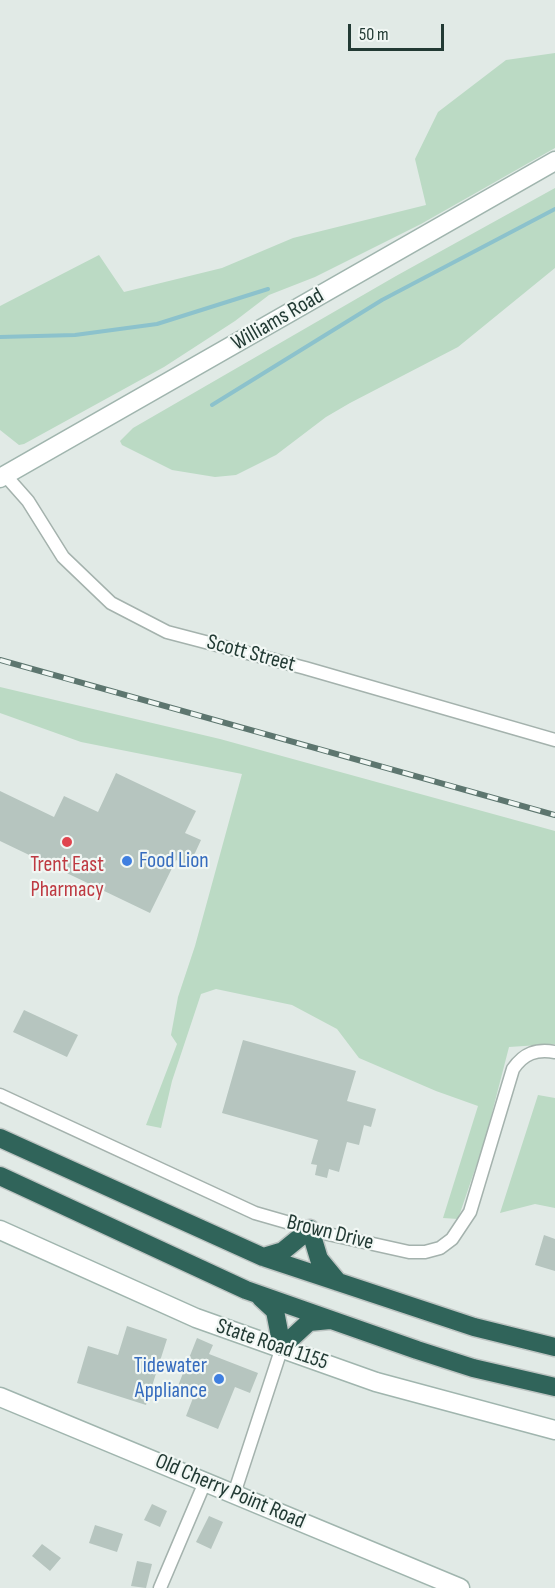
<!DOCTYPE html>
<html>
<head>
<meta charset="utf-8">
<style>
  body { margin:0 }
  #map { position:relative; width:555px; height:1588px; overflow:hidden; background:#e1eae6; font-family:"Sofia Sans Condensed",sans-serif }
  canvas { display:block }
  .scale { position:absolute; left:348px; top:24px; width:96px; height:27px; box-sizing:border-box; border:3px solid #223a34; border-top:0; padding-left:8px; font-size:18px; line-height:21px; white-space:nowrap; color:#223a34; -webkit-text-stroke:4px #f1f7f4; paint-order:stroke }
</style>
</head>
<body>
<div id="map">
<canvas width="555" height="1588"></canvas>
<div class="scale">50 m</div>
</div>
<script>
const c = document.querySelector('canvas').getContext('2d');
c.lineJoin = 'round';
function fillPath(path, color) { c.fillStyle = color; c.fill(path, 'evenodd'); }
function strokePath(path, color, width, dash) { c.strokeStyle = color; c.lineWidth = width; c.lineCap = dash ? 'butt' : 'round'; c.setLineDash(dash || []); c.stroke(path); }
function drawText(font, color, halo, rows, align = 'center') {
  c.font = font + ' "Sofia Sans Condensed",sans-serif'; c.lineWidth = 4.5; c.setLineDash([]); c.textBaseline = 'middle'; c.strokeStyle = halo; c.fillStyle = color; for (const [text, x, y, turn = 0] of rows) {
    c.save(); c.translate(x, y); c.rotate((+turn || 0) * Math.PI / 180); c.textAlign = isNaN(turn) ? turn : align; if (halo) c.strokeText(text, 0, 0); c.fillText(text, 0, 0); c.restore();
  }
}
const green = new Path2D(`
  M555 53V148L421 224 315 277 269 295 235 321 164 367 24 444 19 445 0 430V306L99 255 124 292 222 268 293 238 426 205 415 159 438 112 506 60Z
  M555 188V268L458 347 350 403 326 417 276 455 236 475 215 477 172 470 122 445 120 441 133 428 396 276Z
  M0 687 220 739 555 831V1044L509 1047 485 1140 458 1219 443 1218 478 1106 436 1091 359 1058 337 1029 292 1005 216 989 201 994 172 1081 161 1128 146 1125 177 1044 171 1035 178 997 195 946 242 774 81 742 0 713Z
  M538 1095 555 1098V1208L535 1204 500 1213Z`);
const stream = new Path2D(`
  M0 337 75 335 157 324 268 289
  M212 405 382 300 555 209`);
const building = new Path2D(`
  M116 773 196 811 185 833 201 840 189 866 176 860 150 913 0 841V791L54 817 64 796 98 812Z
  M24 1010 78 1035 67 1057 13 1032Z
  M243 1040 356 1071 347 1101 376 1109 371 1127 364 1125 359 1145 347 1142 339 1172 329 1169 327 1178 315 1175 317 1165 311 1164 318 1140 222 1113Z
  M544 1235 555 1239V1271L535 1265Z
  M127 1326 167 1339 146 1405 77 1383 88 1346 118 1355Z
  M197 1338 213 1345 209 1354 258 1373 250 1393 235 1387 218 1429 186 1416 193 1398 176 1391Z
  M152 1504 167 1511 160 1527 144 1520Z
  M209 1516 223 1522 211 1549 196 1542Z
  M95 1525 123 1534 117 1552 89 1543Z
  M42 1544 61 1558 50 1571 32 1556Z
  M137 1561 152 1564 146 1588 131 1586Z`);
const street = new Path2D(`
  M5 475 28 501 63 557 111 603 167 632 305 668 555 740
  M0 1095 255 1213 328 1234 409 1252H425L440 1248 452 1239 470 1212 513 1069C524 1053 536 1049 555 1052
  M234 1494 282 1347
  M160 1588 205 1482`);
const secondary = new Path2D(`
  M0 478 555 161
  M0 1230 196 1318 376 1382 555 1430
  M0 1397 460 1588`);
const highway = new Path2D(`
  M0 1138 263 1257 474 1327 555 1347
  M0 1176 246 1290 417 1350 473 1368 555 1387
  M263 1257 283 1251 310 1229 319 1259 338 1282
  M261 1298 275 1311 282 1347
  M282 1347 309 1322 330 1320`);
const rail = new Path2D(`
  M0 660 555 815`);
const markers = [
  [67,842,6,"#e0444e"],
  [127,861,6,"#3f7fe0"],
  [219,1379,6,"#3f7fe0"]
];
const streetNames = [
  ["Williams Road",278,320,-30],
  ["Scott Street",251,654,15],
  ["Brown Drive",330,1233,14],
  ["State Road 1155",272,1345,19],
  ["Old Cherry Point Road",230,1492,23]
];
const shopNames = [
  ["Food Lion",139,861],
  ["Tidewater",207,1366,"right"],
  ["Appliance",207,1391,"right"]
];
const healthNames = [
  ["Trent East",67,865],
  ["Pharmacy",67,890]
];
fillPath(green, '#bbdac4');
strokePath(stream, '#8cc2cc', 4);
fillPath(building, '#b6c5bf');
strokePath(street, '#a4b2ad', 15);
strokePath(secondary, '#a0b5ae', 21);
strokePath(highway, '#bdc4c2', 21);
strokePath(street, '#fff', 12);
strokePath(secondary, '#fff', 18);
strokePath(highway, '#30645a', 18);
strokePath(rail, '#5d766f', 6);
strokePath(rail, '#f1f7f4', 4, [11]);
for (const [x, y, r, color] of markers) { const dot = new Path2D(); dot.arc(x, y, r, 0, 2 * Math.PI); c.fillStyle = color; c.fill(dot); strokePath(dot, '#f1f7f4', 2); }
drawText('22px', '#223a34', '#f1f7f4', streetNames);
drawText('22px', '#366cbe', '#f1f7f4', shopNames, 'left');
drawText('22px', '#be3a42', '#f1f7f4', healthNames);
</script>
</body>
</html>
